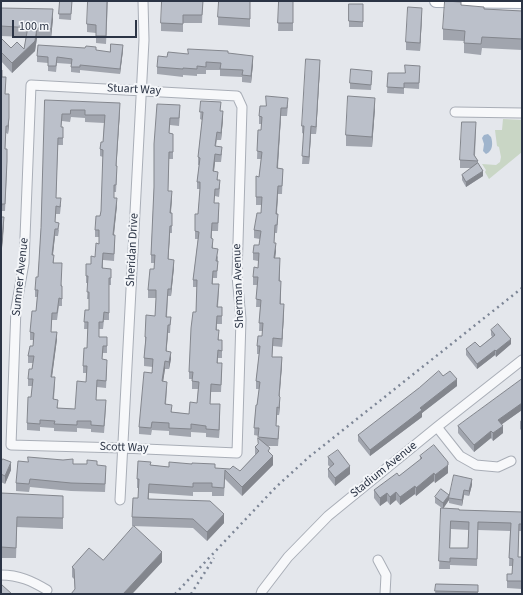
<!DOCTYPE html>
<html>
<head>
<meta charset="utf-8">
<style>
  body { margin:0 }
  #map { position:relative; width:523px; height:595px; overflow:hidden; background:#e4e7ec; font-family:"Source Sans 3",sans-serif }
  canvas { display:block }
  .frame { position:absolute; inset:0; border:2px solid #2b3445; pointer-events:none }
  .scale { position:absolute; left:12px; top:20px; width:125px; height:18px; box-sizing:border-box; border:2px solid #2b3445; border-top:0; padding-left:5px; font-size:12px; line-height:14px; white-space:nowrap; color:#2b3445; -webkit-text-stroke:3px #f4f6f9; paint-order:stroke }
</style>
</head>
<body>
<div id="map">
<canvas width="523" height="595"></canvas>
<div class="frame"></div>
<div class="scale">100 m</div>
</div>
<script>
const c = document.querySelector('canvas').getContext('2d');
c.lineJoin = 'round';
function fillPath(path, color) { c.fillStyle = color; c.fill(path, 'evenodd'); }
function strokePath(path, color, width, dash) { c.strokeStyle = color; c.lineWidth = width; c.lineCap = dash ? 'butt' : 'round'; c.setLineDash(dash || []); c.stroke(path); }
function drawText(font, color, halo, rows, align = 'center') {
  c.font = font + ' "Source Sans 3",sans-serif'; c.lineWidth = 4; c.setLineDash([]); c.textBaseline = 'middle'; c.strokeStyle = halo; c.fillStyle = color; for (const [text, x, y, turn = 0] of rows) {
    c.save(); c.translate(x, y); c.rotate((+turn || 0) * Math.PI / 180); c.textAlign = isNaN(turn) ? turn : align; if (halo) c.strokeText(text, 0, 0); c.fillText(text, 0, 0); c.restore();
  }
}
const green = new Path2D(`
  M503 119 522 120V152L489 179 485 172 486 170 482 164 496 165 500 162 501 157 499 147 497 146 495 130H502Z`);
const water = new Path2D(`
  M488 134 491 137C493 143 493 151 486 154L483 151 484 144 482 138 484 135Z`);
const minor = new Path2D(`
  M31 85 237 96 242 107 237 276 241 319 237 453 122 448 11 445 16 308 24 263Z
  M455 112 522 113
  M437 427 460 456 476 465 498 467 511 461
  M120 500 144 40 143 1
  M378 560 386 575 385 594
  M1 575C19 575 32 581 47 590
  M261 594 262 591 288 557 328 516 437 427 522 360`);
const major = new Path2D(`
  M436 1 522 2`);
const rail = new Path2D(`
  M175 594 276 487 309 457 522 288
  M191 594 214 558`);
const wall = new Path2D(`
  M60 1H72L71 20 59 19Z
  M108 1 106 44 96 43V33L87 32V24Z
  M203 1 202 23H183V32L161 31V23Z
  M279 1H293V31H278Z
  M349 4H363V27H349Z
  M461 5 484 9 522 11V50L482 48 481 55 464 53V41L443 40V29Z
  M1 8 53 19 51 38H37L35 51 12 73 1 61V38L11 48 24 49 26 37 1 36Z
  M250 9V27L218 25V17Z
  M422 16 420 51 406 50V42Z
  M123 50 120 74 80 70V73L71 72V64L57 63 56 72 48 71V63L37 62V56L96 51 110 52Z
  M228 53 253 64 251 83 242 82V77L220 76V70H206V74H197V76L183 75V77L157 74V67L167 57 188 54Z
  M420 66 419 89 404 88V94L387 93 388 73H405Z
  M320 67 316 134H311L309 164H302L304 134 302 133V126Z
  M1 69 2 77 6 85 5 94H9V125L8 134 6 133 5 149 7 169 5 211H2L1 217 4 225 1 257Z
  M372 76 371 90 350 89V83Z
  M45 100 120 110 116 166 117 173 116 192H114V198L117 205 114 235 115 242 114 261 103 260V268L111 276V285H109V320H104L103 329H99V337H107V353H103L102 359 107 367 106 388 97 387 96 400 106 408 104 433 91 432V429L77 428V432L54 431V428L40 427V431L27 430V423L31 397 32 386H28V379L32 369 33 363H28V356L33 346V340H30V332L36 311 37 297H35V290L38 277 41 228ZM71 117 85 118V122L104 123 103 142 100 149V156L103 157 101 211 100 216 95 230V237H99V244L95 257 91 264 86 276V283H88L87 299H89V310H85L84 329H88L87 348 83 366V373H86V382L75 409 58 408 54 399 55 384 52 377 57 339 51 332 52 320H57L59 306H62V286L54 263 53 255 55 236H58L59 230 55 222 56 214H60L61 205 56 198 58 145H63V135L61 127 62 121 70 122Z
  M201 101 220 111 223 119 221 140H217L216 146 222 154 221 162H215L214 171 218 180 220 187 219 197 215 196 214 203 219 210 218 231H212V239L213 246V249L218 257 217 278H213V284L219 291 218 307 222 315V324H217V330L219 340 222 348V358H218V363L222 371 221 392H211L210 404 220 412 219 438 206 437V433L191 432V437L169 435V431L152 430 151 435 139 434V427L152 373 153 367 144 366V358L145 344V337L155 316 156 298H148V290L154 269 155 263H151V255L154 187 157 104 180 113 179 126 170 125 169 133 173 134V159H169L168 191 172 198 171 213 172 221V233H170L168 259 174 267 171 296H168L167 317H171L170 333H168L166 351 171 359 169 369H165L163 381 167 389 166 404 172 412 189 414 197 403 198 389H192V379H189V372L196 312 197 287H193V280L198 239H195V231L198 214 200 189H197V182L199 165H198V157L202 120 200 119Z
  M288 105 287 116H281L278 168 283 169 282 194H278L277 214 278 222 277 233H275L274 243 276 251 275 258 280 266V281L281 289V304L284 312 282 347 273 346 272 357 282 365 279 396 280 404 279 415H277L276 426 279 434 278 446H267L273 465 242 496 225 479 224 496H212V492H193V496L149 493V499L224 523 207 541 193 528 132 526V517L138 498 139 488H137V479L151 465 169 467 215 468 240 471 255 455V447L258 444 259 436 254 435 255 414 257 405 259 389H256V381L259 354H257V346L262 336 263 331H259L260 307H256L257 285H253V277L258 268V261L253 260V253L259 245 260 239 254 238V230L261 213 262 205H256V176L259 177 261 159H257L258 130H261L262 124H259V116L266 106Z
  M375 108 372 147 346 146V135Z
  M476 130 475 156 478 161V163L483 176 466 187 462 180V175L471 168H460V160Z
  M491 330 511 344 496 357 495 355 477 369 466 355V349L480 347 492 337 491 335Z
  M443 376 457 386 422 413V417L370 456 358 441V435Z
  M522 379V410L502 424 503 433 493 441 491 438 474 452 458 433V426Z
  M522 420V431L520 429V421Z
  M420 456 448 473 435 483 434 481 416 496 415 494 400 505 396 500 390 505 387 501 380 506 374 498V490L399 476 420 460Z
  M328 457 350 474 335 486 328 477V469L330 467 328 465Z
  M1 462 11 470 5 484 1 482Z
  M28 462 97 465 106 473 105 492 71 491 30 487 29 492 16 491V483Z
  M472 485 469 496 464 495 462 506 449 503V498Z
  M1 493 63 506V529L17 527 16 558H1Z
  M435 497 449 500 443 508 459 510 522 512V531H519L518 557H522V589L507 588V574H512L513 566H509L510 531 478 530 477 566 450 565V569H439L442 508 435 503ZM451 529 469 530 468 548H450Z
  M103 560 162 562 132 594H71L75 590 74 579 72 577V567Z
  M436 584 478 585V594H435Z`);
const shadedWall = new Path2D(`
  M422 8V16L420 51V43Z
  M53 9V19L51 38V29Z
  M37 28V38L35 51 12 73V63L35 41Z
  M123 45V50L120 74V69Z
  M253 56V64L251 83V76Z
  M320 60V67L316 134V127Z
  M375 98V108L372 147V137Z
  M120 103V110L116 173V166Z
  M281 108V116L277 176V168Z
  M223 111V119L221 140V133Z
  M9 118V125L8 134V126Z
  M311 126V134L309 164V157Z
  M215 154V162L213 179V171Z
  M483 171V176L466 187V182Z
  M278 186V194L276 222V214Z
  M172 191V198L170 221V213Z
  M117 198V205L113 242V235Z
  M4 217 3 239 1 257V250Z
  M170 226V233L168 267V259Z
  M55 229V236L52 262V255Z
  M276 243V251L274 266V258Z
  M174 260V267L171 296V289Z
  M284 304V312L282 347V339Z
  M168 325V333L166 359V351Z
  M57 332V339L51 384V377Z
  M511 339V344L496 357V351Z
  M495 350V355L477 369V364Z
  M171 352V359L169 369V362Z
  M282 357V365L279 404V396Z
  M165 361V369L162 389V381Z
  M457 379V386L422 413V417L370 456V450L420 408Z
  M280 397V404L279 415V408Z
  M522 403V410L498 427V420Z
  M220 404V412L219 438V430Z
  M503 426V433L493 441V433Z
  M491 431V438L474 452V445Z
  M273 456V465L242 496V487Z
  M11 462V470L5 484V476Z
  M448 465V473L435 483V475Z
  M350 466V474L335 486V478Z
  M434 473V481L416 496V488Z
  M472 479V485L469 496V491Z
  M415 486V494L400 505V497Z
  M464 490V495L462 506V500Z
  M396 492V500L390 505V497Z
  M387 493V501L380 506V498Z
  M449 495V500L443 509V503Z
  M224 514V523L207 541V532Z
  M162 552V562L132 594H123Z`);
const building = new Path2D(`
  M60 1H72L71 14H59Z
  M88 1H107L106 36H96V25L87 24Z
  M162 1H203L202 15H183V24L161 23Z
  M219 1H250V19L218 17Z
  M279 1H293V23H278Z
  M445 1 461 2V5L484 7V9L522 11V39L482 37 481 44 464 43 465 31 443 29Z
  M349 4H363V22L349 21Z
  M408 7 422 8 420 43 406 42Z
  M1 8 53 9 51 29 37 28 35 41 12 63 1 52V38L11 48 17 42 24 49 27 32 32 28 1 26Z
  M111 44 123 45 120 69 80 65V67H71L72 59 57 57 56 66H48V57L37 56 38 45 85 48 86 46 96 47V50L110 52Z
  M188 49 228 51V53L253 56 251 76 242 75 243 70 220 69 221 63 206 62V67L197 66V69L183 68V69L157 67 158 56 167 57 168 52 188 54Z
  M306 59 320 60 316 127 311 126 309 157 302 156 304 126H302Z
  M405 65 420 66 419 83H404V88L387 87 388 73H405Z
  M1 69 2 70V77H6L5 94H9V118L8 126H6L5 149H7V161L5 204H2L1 210Z
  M351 69 372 71 371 85 350 83Z
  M266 96 288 98 287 108H281L277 168 283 169 282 186H278L276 214H278L277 225H275L274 243H276L274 258H280L279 281H281L280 304H284L282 339 273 338 272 357H282L279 396 280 397 279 408 277 407 276 426H279L278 439 258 437 259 428H254L256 405H257L260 382 256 381 260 346H257L258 336H262L263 323H259L261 300 256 299 258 277H253L254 267 258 268 259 253H253L254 245H259L261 231 254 230 257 213H261L262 197H256V176L259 177 262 152 257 151 258 130H261L262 117 259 116 260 106H266Z
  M348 96 375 98 372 137 346 135Z
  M45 100 120 103 116 166H117L116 185H114V198H117L113 235H115L114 254 103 253 102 268 111 269V278H109V313L104 312 103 322H99V337H107V346H103L102 359 107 360 106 381 97 380 96 400H106L104 426 91 425V421H77V425L54 424 55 421 40 420V424L27 423 28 397H31L33 379H28L29 369H32L34 356H28L30 346H33L34 333 30 332 32 311H36L38 290H35L36 277H38L41 228ZM71 110H85V115H105L103 142H101L100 149 103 150 101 211 100 216H96L95 230H99V244L96 243 95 257 91 256V264H86V276H88L87 292H89V310H85L84 322H88L87 348H84L83 366H87L86 382 77 381 75 409 57 408 58 400 53 399 55 377H51L57 332H51L52 313H57L59 298 62 299V286H61L62 263H53L54 255H52L55 229H58L59 223 55 222 56 206 60 207 61 198H56L58 138H63V127H61L62 114H70Z
  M201 101 221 102 220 111H223L221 133 217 132 215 146 222 147 221 155 215 154 213 171 218 172 217 180H220L219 189H215L214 203H219L218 223H212L211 238 213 239 212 248 218 249 216 261H218L217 271H213L212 284H219L217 307H222V316H217L216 330H219L218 340H222V351L218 350 217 363H222L221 385 211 384 210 404H220L219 430 206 429V426L191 424V429L169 428V423L152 422 151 428 139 427 144 372 152 373 153 359 144 358 146 337H145L146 315 155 316 156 298V290H148L150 269H154L155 255H151L154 187V144L157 104 180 105 179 118H170L169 133 173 134V152H169L168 191H172L170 213H172V226H170L168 259 174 260 171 289H168L166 317H171L170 325H168L166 351 171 352 169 362 165 361 162 381 167 382 165 404 172 405 171 412 189 414 190 402 197 403 199 382 192 381 193 372H189L191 328 193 312H196L197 280H193L199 232 195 231V214H198L200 188V182H197L200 158 198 157 203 112H200Z
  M462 122H476L474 155 478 161 460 160Z
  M478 163 483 171 466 182 462 175Z
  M1 217H4L1 250Z
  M498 324 511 339 496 351 495 350 477 364 466 349 475 342 480 347 495 335 491 330Z
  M439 371 443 376 450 371 457 379 420 408 422 410 370 450 358 435 419 388Z
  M522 379V403L498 420 503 426 493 433 491 431 474 445 458 426Z
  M258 438 270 448 268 451 273 456 242 487 225 470 224 488 212 487V483H193V487L149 484 148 499 210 501 224 514 207 532 193 519 132 517 133 498H138L139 479H137L138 461 151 462 150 465 169 467V462L192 464V463L215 464V468L230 469 233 466 240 471 259 451 255 447 258 444Z
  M434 445 448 462V465L435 475 434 473 416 488 415 486 400 497 396 492 390 497 387 493 380 498 374 490 397 473 399 476 422 458 420 456Z
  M338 450 350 466 335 478 328 469 334 464 328 457Z
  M28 457 63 460 73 459V464H87V460L97 461V465L106 466 105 484 71 483 30 479 29 484 16 483 18 461 28 462Z
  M3 459 11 462 5 476 1 474V462Z
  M454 475 472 479 469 491 464 490 462 500 449 498Z
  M441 489 449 495 443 503 435 497Z
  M1 493 63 496V518L17 517 16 548 1 547Z
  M441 508 459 509V510L522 512V524H519L518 557H522V581H507V574H512L513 559 509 558 511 523 478 522 477 559 450 558V562L439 561ZM451 521 469 522 468 548H450Z
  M134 526 162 552 123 594H71L75 589 74 569 72 567 89 548 103 560Z
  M436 584 478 585V592L435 591Z
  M2 585 12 594H1V586Z`);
const streetNames = [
  ["Stuart Way",134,90,3],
  ["Sheridan Drive",133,250,-87],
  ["Sumner Avenue",21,277,-84],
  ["Sherman Avenue",239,286,-92],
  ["Scott Way",124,448,2],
  ["Stadium Avenue",384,470,-39]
];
fillPath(green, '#c9d6c5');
fillPath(water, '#9fb4cc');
strokePath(minor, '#a9aeb7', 11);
strokePath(major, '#a3abb8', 14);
strokePath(minor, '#f7f8fa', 9);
strokePath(major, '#fff', 12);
strokePath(rail, '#7d8696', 2.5, [2, 4]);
fillPath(wall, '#a1a5ae');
fillPath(shadedWall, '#83868d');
fillPath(building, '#bbc0ca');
strokePath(building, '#83868d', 1);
drawText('12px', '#2b3445', '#f4f6f9', streetNames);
</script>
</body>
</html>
